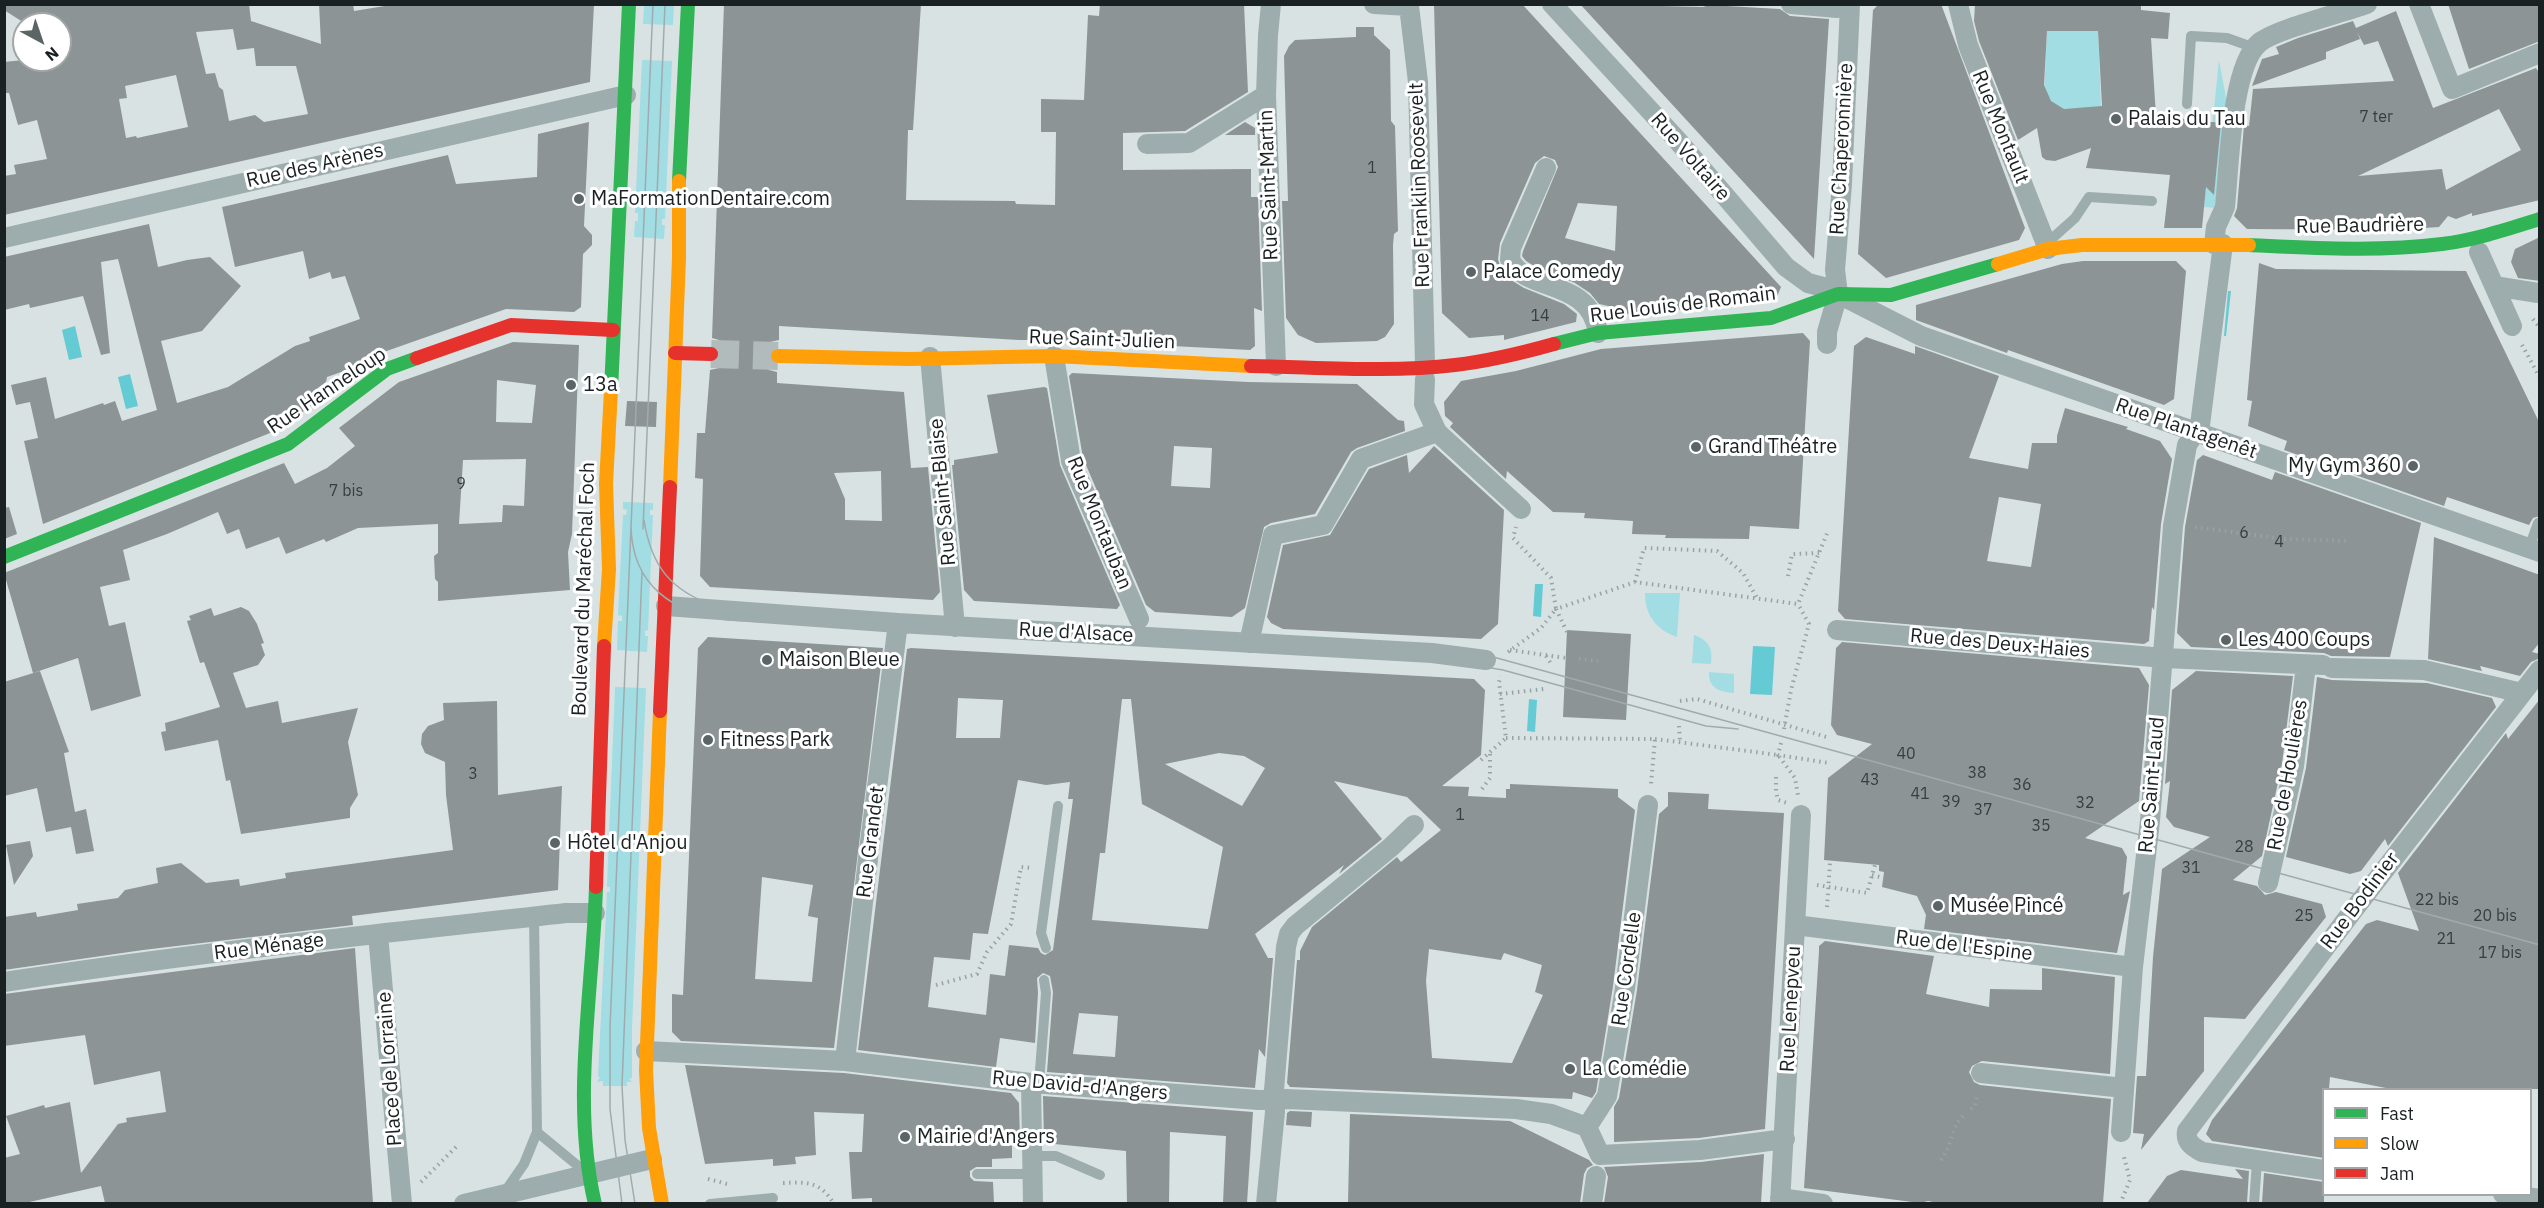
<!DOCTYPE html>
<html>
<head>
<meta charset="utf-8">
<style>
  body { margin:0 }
  #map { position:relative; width:2544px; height:1208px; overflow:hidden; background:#d8e2e3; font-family:"IBM Plex Sans",sans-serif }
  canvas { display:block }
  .frame { position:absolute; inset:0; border:6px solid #1a2122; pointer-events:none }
  .legend { position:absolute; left:2322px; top:1088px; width:210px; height:108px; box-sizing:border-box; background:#fff; border:2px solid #a3a6a7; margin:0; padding:8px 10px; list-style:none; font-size:18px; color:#1a2122 }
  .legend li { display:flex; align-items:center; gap:12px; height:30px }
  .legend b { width:30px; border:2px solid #a3a6a7 }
  .north { position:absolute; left:12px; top:12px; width:60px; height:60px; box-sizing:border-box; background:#fff; border:2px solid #a3a6a7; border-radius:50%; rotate:140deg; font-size:16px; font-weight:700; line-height:24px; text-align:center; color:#1a2122 }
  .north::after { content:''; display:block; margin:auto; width:21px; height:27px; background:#5c6566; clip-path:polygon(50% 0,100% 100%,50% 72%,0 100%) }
</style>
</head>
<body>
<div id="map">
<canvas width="2544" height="1208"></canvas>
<div class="frame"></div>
<ul class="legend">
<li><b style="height:8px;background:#30b455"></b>Fast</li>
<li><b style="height:8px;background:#ff9f0a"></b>Slow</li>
<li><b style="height:8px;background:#e5322d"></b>Jam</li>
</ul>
<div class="north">N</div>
</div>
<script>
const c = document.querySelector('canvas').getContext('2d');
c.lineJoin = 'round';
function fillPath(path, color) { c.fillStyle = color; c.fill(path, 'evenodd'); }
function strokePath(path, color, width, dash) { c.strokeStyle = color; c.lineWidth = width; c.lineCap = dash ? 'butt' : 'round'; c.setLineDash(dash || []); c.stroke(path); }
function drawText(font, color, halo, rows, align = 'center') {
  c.font = font + ' "IBM Plex Sans",sans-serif'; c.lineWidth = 6; c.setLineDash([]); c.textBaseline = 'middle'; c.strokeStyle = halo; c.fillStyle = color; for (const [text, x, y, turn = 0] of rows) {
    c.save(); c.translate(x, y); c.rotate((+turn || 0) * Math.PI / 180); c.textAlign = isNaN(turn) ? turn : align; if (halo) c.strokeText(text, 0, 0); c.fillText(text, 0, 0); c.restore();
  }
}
const green = new Path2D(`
  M644 5H674L673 25 643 24Z
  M2098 28 2101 108 2058 109 2044 97 2047 31Z
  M642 60 672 61 665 219H662V225H665L664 239 634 237 635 221H638V213H635Z
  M2219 60 2227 103 2217 208 2204 207Z
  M623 502 653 503V510H650V515H653L648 630 645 631V636H648L647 652 617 650 618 621H622V616L618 615 623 515H626L627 510 623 509Z
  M1645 593H1680L1677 637C1657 630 1645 616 1645 593Z
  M1694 635C1709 640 1713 649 1711 664L1692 663Z
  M1709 672 1734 674V693C1720 692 1708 688 1709 672Z
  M615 687 646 688 632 1029V1078L629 1079 632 1082H627V1086H603V1081L597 1082 600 1077 598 1076 607 892H610V887H607Z`);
const water = new Path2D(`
  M2228 291H2231L2226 336H2224Z
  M75 326 82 357 69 360 62 330Z
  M130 374 138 406 126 409 118 377Z
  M1535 584H1543L1541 617 1533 616Z
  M1753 646 1775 647 1772 695 1750 694Z
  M1529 699 1537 700 1535 732 1527 731Z`);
const building = new Path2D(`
  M4 4H249L251 21 321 44 319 4H353L354 11 397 4H594L590 82 4 215V176L16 174 14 165 47 159 37 120 18 125 9 93H4V62L24 60H60V24H26L4 10ZM233 29 237 50 254 48 256 66H296L308 114 264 122 255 115 229 121 223 90 219 87 215 73 206 74 196 32ZM176 75 188 127 137 138 136 136 126 138 119 99 127 98 125 86Z
  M724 4H921L913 130H908L906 200 1015 201 1016 204 1055 205 1056 132H1041V99L1084 100 1088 15 1099 16 1100 4H1244L1248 92 1185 131 1123 133V170L1251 169V197H1258L1262 311 1254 308 1255 346 1250 350 1055 340H1019L779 326V340L770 342 764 347 762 355 764 364 769 370 777 372V383L904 392 911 468 928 467 940 592 933 600 710 587 700 576 703 479 695 478 697 433H705L710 370 719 368 725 363 727 355 725 346 719 340 712 338ZM881 471 882 521 845 520V499L834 473Z
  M1434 4H1522L1781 287 1776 299 1767 302 1626 314 1627 310 1599 304 1590 293 1575 283 1534 266 1526 261 1522 256 1523 251 1558 167 1555 160 1544 156 1535 163 1500 243 1498 259 1500 266 1511 280 1524 288 1564 304 1577 314 1576 322 1504 340V335L1469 338 1442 313ZM1578 203 1617 206 1615 251 1565 238Z
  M1580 4 1703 7 1709 5 1780 9 1790 16 1829 19 1814 259Z
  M1879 4H1941L2025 228 2019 240 1886 278 1858 254 1873 10Z
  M1975 4H2141V10L2170 13 2168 39 2151 38 2156 116 2221 123 2214 195 2206 187 2202 228H2164L2170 175 2086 168 2091 148 2055 161 2046 160 2042 157 2037 128 2018 140 1979 41 1974 21ZM2047 31H2098L2102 106 2064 109 2051 101 2044 85Z
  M2448 4H2540V41L2469 69Z
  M2396 11 2433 108 2536 68 2540 74V200L2472 216V213L2456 219 2448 216 2439 227 2395 230 2247 229 2234 216 2237 208 2244 125 2249 126 2253 89 2394 81 2378 41 2364 45 2357 32 2360 39 2326 52V59L2252 86 2262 59 2279 54 2276 47 2298 38 2353 21 2356 28ZM2499 109 2521 150 2446 190 2442 169 2358 176Z
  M1356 27H1374V35L1390 50 1391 121 1395 126 1398 231 1394 234 1393 245 1394 324 1385 337 1377 341 1316 343 1298 335 1286 318 1282 201H1288L1284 56 1289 46 1295 40 1356 37Z
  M589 122 584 226 592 235V245L583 254 581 307 574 312 506 309 381 353 367 363 327 377 326 382 315 390 321 398 280 429 43 524 24 441 38 438 30 402 16 405 11 385 46 377 55 419 103 403 104 405 115 401 122 421 157 410 118 259 101 262 110 353 101 355 83 296 30 308 29 304 4 310V257L149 224 158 267 187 260 210 257 241 286 202 331 161 341 177 403 228 387 295 346 310 341 309 337 360 319 345 276 332 279 330 272 309 279 303 251 235 267 222 207 448 155 456 184 537 177 538 134Z
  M1245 122 1255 128V135H1225Z
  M2540 237V281L2518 278 2511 262 2515 249Z
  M2083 261H2176L2186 271 2174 399 2164 405 2008 350 2007 353 1916 320V305L2062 264Z
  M2259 263 2276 269 2466 271 2540 424V516L2533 518 2529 525 2447 497 2444 506 2284 450 2287 441 2248 426 2252 401 2247 400Z
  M1803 333 1810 341 1799 529 1750 526 1749 539 1665 538 1666 535 1632 534 1633 521 1584 518 1585 513 1553 512 1507 471 1506 479 1450 427 1453 423 1445 416 1444 402 1461 381 1516 371 1601 349Z
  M1866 337 1915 354V346L1999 376 1969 458 2028 469 2032 443H2057V436L2065 408 2128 427 2126 429 2160 441 2172 459 2161 524 2154 610 2152 607 2149 641 2144 644 1845 619 1838 611 1854 346ZM1999 497 2041 504 2031 567 1987 561Z
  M513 342 579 345 572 534 568 552 570 590 438 601V582L435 579 434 556 438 553V524L358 528 326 542 324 539 286 554 279 537 246 549 239 529 227 534 218 512 167 534 123 550 130 580 100 587 109 626 125 622 141 696 91 711 78 658 33 673 4 573 284 463 295 484 327 468 355 446 339 428 399 382ZM497 380 536 385 532 423 496 422ZM526 459 524 506 503 505 502 522 459 524 463 460Z
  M1072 373 1248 382 1357 384 1398 420 1404 421 1405 431 1357 448 1351 452 1315 514 1271 523 1264 527 1245 608 1232 617 1155 612 1146 605 1083 458 1069 376ZM1174 446 1212 448 1210 488 1171 486Z
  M1044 387 1047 388 1060 465 1120 605 1117 609 974 601 964 590 952 465H954V460L998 453 987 395Z
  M627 401 657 402 656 427 625 426Z
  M1434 446 1504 510 1498 624 1481 639 1283 629 1271 623 1267 617 1283 545 1330 535 1369 469 1407 455 1409 473Z
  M2203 455 2272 480 2275 472 2421 523 2390 657 2331 656 2324 653 2191 647 2177 633 2185 527 2197 460Z
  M9 507 17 534 4 539V508Z
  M2434 537 2540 575V642L2532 652 2540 654V658L2531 662 2520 676 2480 666 2482 671 2428 659Z
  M241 607 249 611 257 624 264 643 261 644 265 655 258 665 233 673 246 708 278 701 282 723 358 708 348 742 358 795 350 808V818L241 834 230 780 226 781 218 740 165 751 161 732 166 731 165 723 220 707 204 662 200 663 187 621 191 620 189 616 211 608 214 616Z
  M1567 630 1631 634 1626 720 1563 717Z
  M708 637 883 648 834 1048 681 1041 672 1032V994L683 995 698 648ZM762 877 813 885 808 916 818 918 812 982 755 979Z
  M1842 642 2139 668 2149 685 2139 801 2085 838 2122 848 2127 857 2123 895 2130 891 2117 953 1924 929 1926 915 1917 896 1882 887 1884 872 1879 871V865L1824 860 1828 778 1872 744 1837 735 1831 725 1836 648Z
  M911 648 1474 679 1485 690 1481 755 1442 786 1469 787 1468 796 1506 798V789H1510V784L1618 789V797L1635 810 1613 986 1596 1092 1592 1098 1573 1092 1572 1099 1290 1087 1287 1083 1297 960H1300V951L1312 927 1397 857 1401 862 1441 830 1407 797 1334 781 1382 839 1339 874 1344 865 1255 934 1268 958H1273L1265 1057 1259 1049 1255 1088 1047 1072 1053 992 1050 976 1043 973 1037 978 1038 993 1035 1043 1000 1038 996 1067 858 1050 907 649ZM958 698 1003 700 1000 738H956ZM1122 699H1131L1142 804 1223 847 1208 929 1092 920 1100 853H1105ZM1219 753 1244 756 1265 768 1242 806 1165 764ZM1018 780 1046 785 1070 782 1068 799H1073L1053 950 1045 955 1041 953 1038 948 1009 945 1005 976 990 974 986 1015 928 1007 934 957 970 960 973 933 988 934ZM1429 949 1501 960 1504 953 1542 965 1535 992 1543 995 1512 1063 1432 1058 1426 981ZM1079 1013 1118 1016 1115 1057 1073 1054Z
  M40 671 69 752 64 753 75 812 86 809 94 851 76 854 71 827 46 832 37 788 4 796V682Z
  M2196 671 2293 676 2282 764 2262 856 2233 880 2257 886 2265 895 2276 892 2322 904 2326 917 2245 1019 2204 1017V1071L2141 1150 2144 1134 2133 1133 2137 1076H2146L2153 957 2162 869 2210 837 2174 827 2166 817 2170 781 2165 784 2172 690Z
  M2317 677 2332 680 2427 683 2492 698 2496 707 2388 846 2385 839 2361 871 2350 874 2286 857 2306 768Z
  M2540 699V1089H2391L2330 1077 2329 1089H2324V1158L2212 1141 2206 1134 2212 1120 2366 924 2377 920 2419 931 2398 873 2506 733 2508 739Z
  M497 701 498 795 562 786 558 890 352 916 353 925 143 950 4 970V917L36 912 37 917 78 910 77 904 118 898 125 890 158 883 156 868 181 863 206 883 239 879 240 886 286 878 285 873 453 850 446 795 445 762 425 753 421 744 422 734 428 726 444 720 443 703Z
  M1668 792 1709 794 1708 809 1784 813 1765 1129 1699 1138 1614 1142V1107L1619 1098 1637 990 1659 814 1668 806Z
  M30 841 33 856 14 885 6 845Z
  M1825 941 1934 956 1926 994 1989 1007 1990 989 2042 990V968L2115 977 2110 1074 1982 1061 1972 1066 1969 1072 1974 1082 1980 1085 2111 1099 2103 1203H1938L1928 1201 1920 1203 1804 1188 1819 951V946Z
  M355 948 373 1203H105L101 1186 25 1203H4V1158L20 1154 6 1116 44 1105 45 1108 70 1102 81 1173 118 1124 127 1122 126 1118 166 1112 160 1071 94 1085 85 1035 4 1046V994Z
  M685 1065 844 1073 1011 1093 1019 1103 1020 1141 1012 1140V1158L992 1159V1167H976L970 1171V1177L974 1181 993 1182 994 1203H872V1198L852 1199 849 1152H862L864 1114 814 1112 816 1155 795 1157 796 1164 773 1166V1159L705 1164Z
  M1043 1096 1253 1112 1247 1203H1223L1226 1136 1170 1132 1169 1203H1127L1126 1151 1044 1143Z
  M1290 1111 1312 1112 1311 1127 1286 1125 1287 1113Z
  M1350 1114 1510 1121 1589 1160 1593 1165 1587 1168 1584 1174 1580 1203H1348Z
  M1764 1154 1761 1203H1604L1608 1177 1604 1167 1701 1162Z
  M2235 1169 2249 1171 2247 1203H2147L2167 1176 2181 1170 2243 1179Z
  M2264 1173 2324 1182V1203H2262Z`);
const secondaryTunnel = new Path2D(`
  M711 354 778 356`);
const path = new Path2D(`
  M2533 319 2540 328
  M2522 345 2540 378
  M2195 527 2284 539 2349 541
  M1788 576 1792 554 1819 553
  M1635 582 1644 548 1717 551 1743 573 1757 598
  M1567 632 1556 609 1635 582 1798 604 1828 531
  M1510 650 1566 658
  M1508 652 1541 628 1556 609 1551 578 1513 538 1516 527
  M1546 656 1552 665
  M1579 659 1598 661
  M1500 694 1544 689
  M1680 701 1697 699 1830 738
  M1679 726 1680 742
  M1784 729 1791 690 1809 624 1798 604
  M1506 738 1655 739 1651 784
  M1655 739 1778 755 1795 778 1798 795
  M1781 743 1778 755 1829 763
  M1481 760 1506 738 1499 682 1501 676
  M1776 777V792L1778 800 1787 803
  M1482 789 1490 778V752
  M1872 875 1884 878
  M1817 885 1867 893 1875 865
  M1827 907 1830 863
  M936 985 977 974 987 952 1011 924 1021 867 1033 868
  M1971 1109 1975 1106 1977 1094
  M1941 1160C1953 1145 1950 1127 1965 1114
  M708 1179 727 1184
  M421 1182 459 1144
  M783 1183C807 1182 820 1181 834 1204
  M2120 1204 2130 1180 2123 1153`);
const lane = new Path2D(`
  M2187 104 2191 36 2227 38 2255 48
  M2047 243 2075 218 2089 197 2152 201
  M2529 548 2538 523
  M1046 948 1041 933 1058 806
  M1039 1083 1046 993 1044 980
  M537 1132 583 1170
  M1032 1156H1056L1100 1175
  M977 1174H1032
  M504 1193 524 1164 537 1132 534 917
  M710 1204 773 1198
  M2254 1204 2257 1162`);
const street = new Path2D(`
  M1271 4 1268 35 1266 95 1276 366
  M1374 4 1409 6
  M1552 4 1678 141 1786 267 1808 283 1827 288 1921 336 2540 552
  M1791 4 1837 8
  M1958 4 1968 45 2048 249
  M2419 4 2452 89 2540 53
  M1409 6 1418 82 1425 365
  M1147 144 1189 143 1266 95
  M1546 168 1511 248 1510 259C1524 293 1590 277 1598 333
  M4 238 626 95
  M2214 244 2216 227 2225 207C2229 170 2231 66 2259 43 2276 29 2343 13 2367 4
  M2479 252 2512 326
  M2494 286 2538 293
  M1827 344V332L1838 294 1835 270 1842 184 1850 4
  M1054 356 1071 461 1139 619
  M930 357 955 627
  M1425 379 1424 404 1437 432 1521 509
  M2200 425 2223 244
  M666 606 898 623 1432 653 1486 660
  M1837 630 2164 658 2323 665
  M1249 643 1273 535 1323 525 1361 459 1437 432
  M2332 668 2424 670 2522 693
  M2268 883 2294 766 2306 665
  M1795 925 2133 967
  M378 934 402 1204
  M4 982C191 953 378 934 566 913H595
  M646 1051 845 1061 1031 1083 1259 1100 1286 1099 1516 1109 1551 1114 1587 1127 1600 1155
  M845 1061 869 850 898 623
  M1981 1073 2124 1088
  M1031 1083 1033 1204
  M1587 1127 1607 1096 1625 988 1648 805
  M2121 1132 2133 967 2150 821 2173 526 2187 445 2191 439
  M1600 1155 1700 1150 1785 1139
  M2324 1170 2202 1152C2193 1147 2185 1142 2187 1131L2355 908 2540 670
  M2503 1194 2540 1199
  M1780 1198 1823 1204
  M464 1204 652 1159
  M1266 1204 1275 1112 1274 1090 1286 947 1289 934 1295 926 1391 847 1414 825
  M1592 1204 1596 1176
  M1780 1204 1801 815`);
const fast = new Path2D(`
  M679 181 688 4
  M2249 245C2314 248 2378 252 2442 244 2475 240 2508 229 2540 219
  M1554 344 1598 333 1771 318 1838 294 1891 295 1998 264
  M611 390 629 4
  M4 557 288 444 387 369 417 358
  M595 1204C571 1103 593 990 596 887`);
const slow = new Path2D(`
  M1998 264 2048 249 2082 245H2249
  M778 356 909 359 1054 356 1251 366
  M670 487 679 258V181
  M604 646 609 569 606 484 611 390
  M660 711 646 1070 649 1128 662 1204`);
const jam = new Path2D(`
  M675 353 711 354
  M417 358 511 325 613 330
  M1251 366C1318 367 1388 373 1455 365 1489 361 1522 353 1554 344
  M660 711 670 487
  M596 887 604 646`);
const tram = new Path2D(`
  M644 520C651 566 671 591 715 606L1430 647 1486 655 2540 945
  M631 526C632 586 673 613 728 620L1433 658 1503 670 1706 726 1738 729
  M643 529 665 4
  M622 1204 610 1109V1027L653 4
  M635 1204 625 1140 622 1086 642 571`);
const markers = [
  [2116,119,6,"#5c6566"],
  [579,199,6,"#5c6566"],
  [1471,272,6,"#5c6566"],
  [571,385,6,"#5c6566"],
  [1696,447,6,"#5c6566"],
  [2413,466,6,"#5c6566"],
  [2226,640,6,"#5c6566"],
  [767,660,6,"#5c6566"],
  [708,740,6,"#5c6566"],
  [555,843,6,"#5c6566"],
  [1938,906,6,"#5c6566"],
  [1570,1069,6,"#5c6566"],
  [905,1137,6,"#5c6566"]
];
const numberNames = [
  ["7 ter",2376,117],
  ["1",1372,168],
  ["14",1540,316],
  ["9",461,484],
  ["7 bis",346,491],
  ["6",2244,533],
  ["4",2279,542],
  ["40",1906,754],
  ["38",1977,773],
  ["3",473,774],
  ["43",1870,780],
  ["36",2022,785],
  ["41",1920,794],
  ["39",1951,802],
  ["32",2085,803],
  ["37",1983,810],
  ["1",1460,815],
  ["35",2041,826],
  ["28",2244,847],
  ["31",2191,868],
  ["22 bis",2437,900],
  ["25",2304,916],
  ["20 bis",2495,916],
  ["21",2446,939],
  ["17 bis",2500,953]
];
const poiNames = [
  ["Palais du Tau",2128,119],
  ["MaFormationDentaire.com",591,199],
  ["Palace Comedy",1483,272],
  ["13a",583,385],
  ["Grand Théâtre",1708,447],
  ["My Gym 360",2401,466,"right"],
  ["Les 400 Coups",2238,640],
  ["Maison Bleue",779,660],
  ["Fitness Park",720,740],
  ["Hôtel d'Anjou",567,843],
  ["Musée Pincé",1950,906],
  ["La Comédie",1582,1069],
  ["Mairie d'Angers",917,1137]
];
const streetNames = [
  ["Rue Montault",2000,127,68],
  ["Rue Chaperonnière",1842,149,-87],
  ["Rue Voltaire",1690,157,49],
  ["Rue des Arènes",315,166,-13],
  ["Rue Saint-Martin",1269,185,-92],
  ["Rue Franklin Roosevelt",1420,185,-92],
  ["Rue Baudrière",2360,226,-1],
  ["Rue Louis de Romain",1683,305,-7],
  ["Rue Saint-Julien",1102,340,2],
  ["Rue Hanneloup",327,391,-34],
  ["Rue Plantagenêt",2186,429,19],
  ["Rue Saint-Blaise",943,492,-95],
  ["Rue Montauban",1099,523,68],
  ["Boulevard du Maréchal Foch",584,589,-88],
  ["Rue d'Alsace",1076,633,3],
  ["Rue des Deux-Haies",2000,644,5],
  ["Rue de Houlières",2288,775,-80],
  ["Rue Saint-Laud",2152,785,-85],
  ["Rue Grandet",871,842,-83],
  ["Rue Bodinier",2360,901,-53],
  ["Rue de l'Espine",1964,946,7],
  ["Rue Ménage",269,947,-7],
  ["Rue Cordelle",1627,969,-82],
  ["Rue Lenepveu",1791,1009,-87],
  ["Place de Lorraine",390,1069,-94],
  ["Rue David-d'Angers",1080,1086,5]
];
fillPath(green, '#a2dde3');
fillPath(water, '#64cad3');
fillPath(building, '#8d9495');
strokePath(secondaryTunnel, '#b2bbbc', 28, [28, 14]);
strokePath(path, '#97a3a4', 4, [1.5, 4.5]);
strokePath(lane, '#9dadae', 10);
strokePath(street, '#9dadae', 20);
strokePath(fast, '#30b455', 14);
strokePath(slow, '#ff9f0a', 14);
strokePath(jam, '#e5322d', 14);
strokePath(tram, '#a0abad', 1.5);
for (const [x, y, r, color] of markers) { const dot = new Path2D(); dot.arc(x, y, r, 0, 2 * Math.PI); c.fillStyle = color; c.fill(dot); strokePath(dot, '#fff', 2); }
drawText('16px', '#373e3f', null, numberNames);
drawText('20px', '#1a2122', '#fff', poiNames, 'left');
drawText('20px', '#1a2122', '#fff', streetNames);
</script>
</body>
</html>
